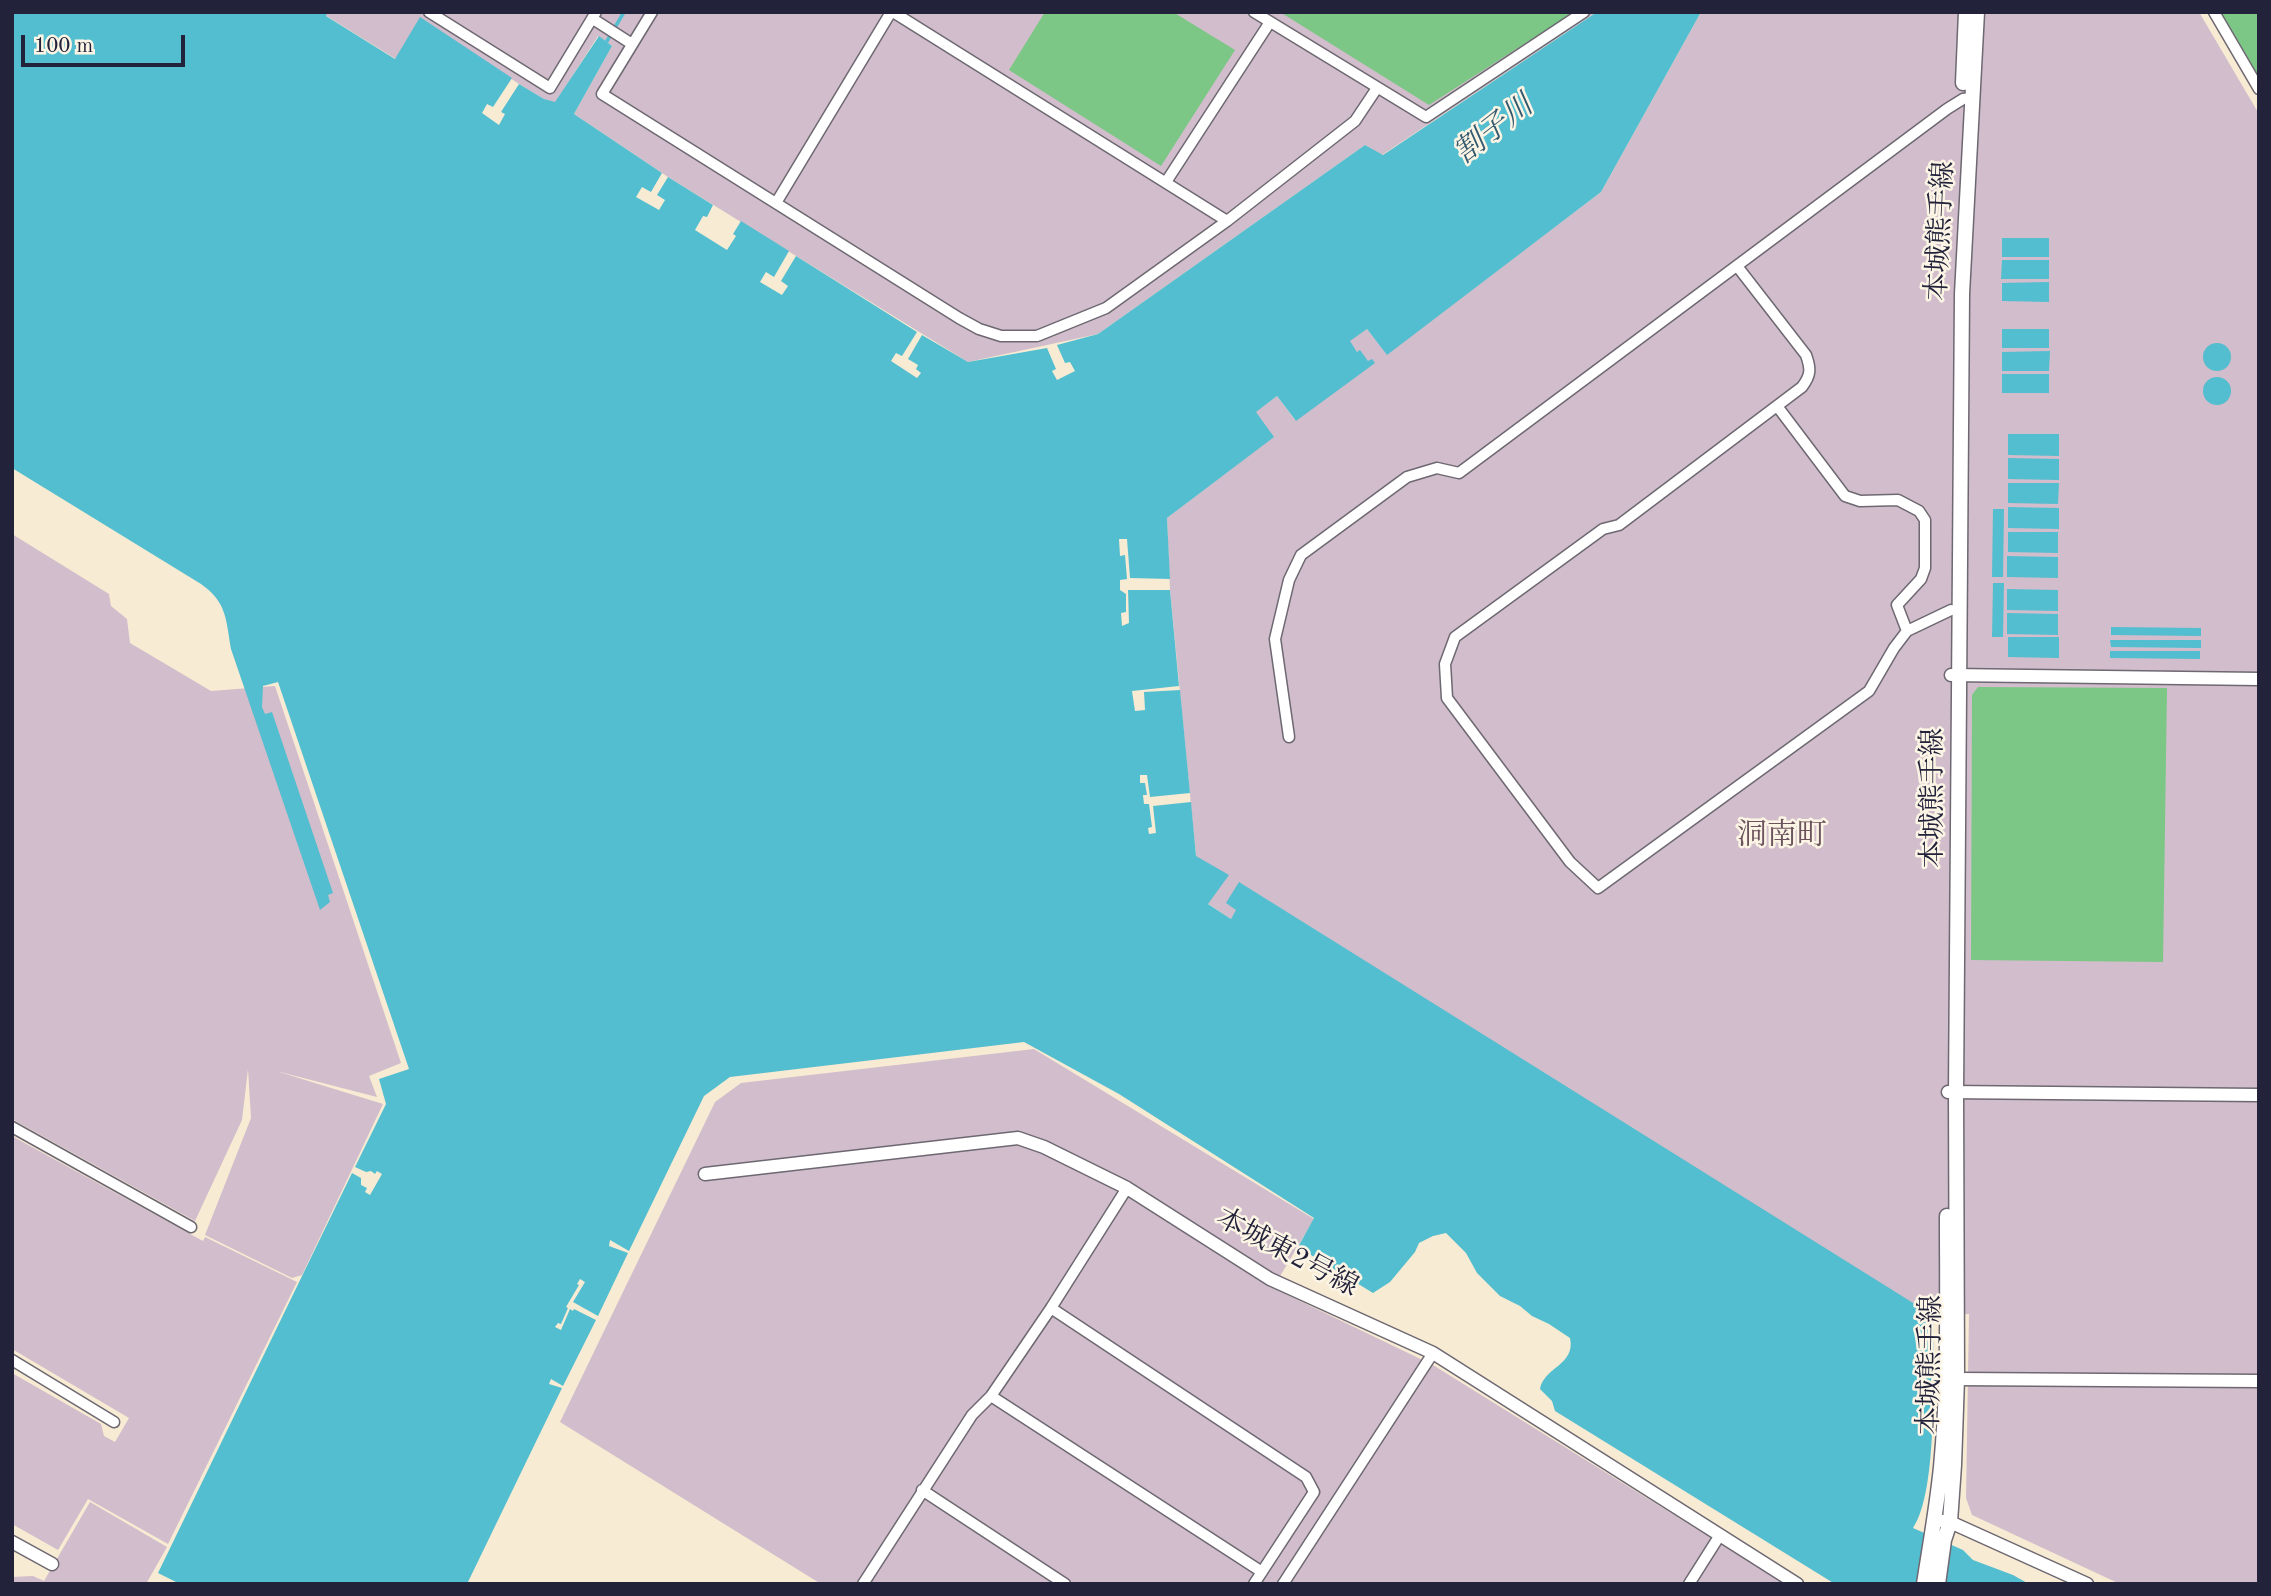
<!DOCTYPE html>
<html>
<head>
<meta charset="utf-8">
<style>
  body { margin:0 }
  #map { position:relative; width:2271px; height:1596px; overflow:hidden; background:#f8ebd4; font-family:"Old Standard TT",serif }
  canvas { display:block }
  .frame { position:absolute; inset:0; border:14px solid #22223b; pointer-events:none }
  .scale { position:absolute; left:21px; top:35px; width:164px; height:32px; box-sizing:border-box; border:4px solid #22223b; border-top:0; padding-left:9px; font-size:21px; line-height:24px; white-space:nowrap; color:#22223b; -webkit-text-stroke:5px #fcf5e5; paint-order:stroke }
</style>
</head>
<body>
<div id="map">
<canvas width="2271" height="1596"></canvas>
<div class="frame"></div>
<div class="scale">100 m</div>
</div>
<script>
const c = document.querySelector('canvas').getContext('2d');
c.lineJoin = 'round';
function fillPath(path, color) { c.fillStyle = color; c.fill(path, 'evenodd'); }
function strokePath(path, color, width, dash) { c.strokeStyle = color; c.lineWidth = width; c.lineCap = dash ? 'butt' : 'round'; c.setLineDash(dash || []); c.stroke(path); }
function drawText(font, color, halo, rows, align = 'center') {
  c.font = font + ' "Old Standard TT","Noto Serif JP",serif'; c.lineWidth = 5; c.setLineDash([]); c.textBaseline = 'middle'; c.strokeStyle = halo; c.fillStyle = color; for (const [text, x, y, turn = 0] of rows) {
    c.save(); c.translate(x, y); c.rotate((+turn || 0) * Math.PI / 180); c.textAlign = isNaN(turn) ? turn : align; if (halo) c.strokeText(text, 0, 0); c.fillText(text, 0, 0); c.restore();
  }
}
const industrial = new Path2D(`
  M327 12H1597L1382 155 1365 145 1098 334 968 362 668 177 574 114 612 46 598 36 555 103 544 99 519 84 420 18 396 59 325 15Z
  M1701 12H2199L2259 114V1584H2120L1972 1515 1966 1498 1969 1314 1934 1316 1910 1303 1240 883 1227 903 1237 910 1231 919 1207 903 1214 894 1196 856 1170 590 1167 518 1273 437 1255 412 1277 396 1295 420 1368 361 1357 352 1349 341 1367 329 1387 354 1601 192Z
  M12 534 109 594 111 606 127 619 130 643 211 691 275 686 401 1063 369 1076 377 1097 276 1071 383 1104 302 1275 292 1278 205 1235 251 1118 248 1069 242 1120 195 1221 12 1119Z
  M1034 1049 1314 1219 1273 1288 1433 1365 1785 1584H821L560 1422 715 1102 741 1083Z
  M12 1136 203 1241 205 1237 297 1282 168 1544 88 1499 58 1550 12 1524V1373L101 1424 104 1436 115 1442 129 1418 12 1349Z
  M90 1502 167 1547 146 1584H12V1577L33 1576 44 1581Z`);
const green = new Path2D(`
  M1045 12H1173L1235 50 1161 166 1009 70Z
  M1280 12H1574L1429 105Z
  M2221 12H2257L2259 77Z
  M1978 687 2167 688 2163 962 1971 960 1972 695Z`);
const water = new Path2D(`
  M12 12H327L326 16 395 59 420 17 512 78 493 107 487 104 482 113 499 125 505 114 501 112 519 84 544 99 555 102 599 36 612 46 574 114 662 173 651 192 642 187 636 197 659 210 665 200 657 195 668 177 713 205 707 217 703 216 695 230 727 250 736 236 733 234 741 221 789 251 774 277 766 272 760 282 782 295 788 286 781 281 796 256 917 332 902 356 896 353 891 361 917 378 921 373 916 369 918 365 908 359 922 335 968 362 1047 348 1056 369 1052 371 1057 380 1075 371 1070 362 1065 363 1057 345 1098 334 1365 145 1383 155 1597 12H1701L1601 192 1387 355 1367 329 1350 341 1357 352 1360 350 1368 361 1372 359 1375 363 1296 421 1277 396 1256 412 1274 437 1167 518 1170 579 1130 578 1127 539H1119L1120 556 1125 555 1127 579 1120 580V590L1126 594V612L1121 613 1122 626 1129 623 1128 590H1170L1179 686 1132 691 1135 711 1145 710 1144 692 1180 690 1190 793 1150 797 1147 775H1140V783H1145L1147 795H1143L1144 804H1149L1152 827 1148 828 1149 834 1156 833 1153 806 1191 802 1196 856 1229 875 1208 904 1231 919 1236 910 1226 903 1239 882 1934 1316C1932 1366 1939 1490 1913 1528L1963 1550 1973 1560 2013 1575 2029 1584H1835L1555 1411 1552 1401 1540 1389C1544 1367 1576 1365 1570 1338L1549 1324 1532 1316 1520 1306 1500 1296 1477 1273 1466 1253 1446 1233 1433 1236 1419 1243 1415 1252 1390 1282 1373 1293 1298 1247 1314 1218 1119 1094 1024 1042 730 1077 704 1096 629 1251 610 1240 609 1246 628 1253 598 1316 573 1302 585 1282 580 1279 577 1284 579 1285 566 1307 568 1308 561 1324 558 1323 555 1327 561 1330 570 1309 573 1311 574 1309 596 1320 563 1386 551 1379 549 1384 562 1388 467 1584H180L158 1573 352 1173 361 1178V1185L367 1188 365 1192 370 1195 382 1174 377 1171 375 1174 371 1171 366 1172 355 1167 386 1104 379 1079 409 1069 278 682 263 686 262 707 265 714 272 712 333 893 328 895 330 902 320 910 231 649C226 620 227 602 201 584L12 468Z
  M2002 238H2049V257H2002Z
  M2002 260H2049V279H2001Z
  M2049 282V302L2002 301V283Z
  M2002 329H2049V348H2002Z
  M2203 357a14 14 0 1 1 28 0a14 14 0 1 1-28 0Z
  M2050 351 2049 371H2002V352Z
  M2002 374H2049V393H2002Z
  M2203 391a14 14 0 1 1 28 0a14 14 0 1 1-28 0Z
  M2008 434H2059V456L2008 455Z
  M2008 458 2059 459V480L2008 479Z
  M2008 483H2059L2058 504 2008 503Z
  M2008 507 2059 508V529L2008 528Z
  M1993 509H2004L2003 577H1992Z
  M2008 532H2058V553L2008 552Z
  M2007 556 2058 557V578L2007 577Z
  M1993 583H2004L2003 637H1992Z
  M2007 589 2058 590V611L2007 610Z
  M2007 613 2058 614V635L2007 634Z
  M2111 627 2201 628V636L2111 635Z
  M2008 637H2059V658L2008 657Z
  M2110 640H2201V648L2111 647Z
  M2110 651H2200V659L2110 658Z`);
const stream = new Path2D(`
  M607 41 624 12`);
const minor = new Path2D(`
  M429 12 550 88 596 12
  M652 12 602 94 959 318 979 329 1001 336H1037L1106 308 1227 221 1355 121 1377 88
  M893 12 1227 221
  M1254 12 1426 117 1584 12
  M2214 12 2259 89
  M593 19 632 44
  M1166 182 1270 22
  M776 203 891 12
  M1737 266 1806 355C1811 369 1811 375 1802 387L1619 525 1603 529 1455 637 1445 664 1447 698 1570 862 1598 888 1869 691 1894 648 1907 631 1951 610
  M1777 406 1845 496 1860 501 1898 500 1919 511 1925 520V568L1921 579 1897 605 1907 631
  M1289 737 1275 639 1289 580 1301 555 1407 477 1437 468 1459 473 1947 109 1963 99 1972 98
  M12 1127 191 1227
  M1051 1308 1306 1477 1314 1492 1254 1584
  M12 1360 114 1422
  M991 1396 1262 1572
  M922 1490 1065 1584
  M863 1584 972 1415 991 1396 1051 1308 1127 1188
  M1283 1584 1433 1353
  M1689 1584 1720 1535`);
const tertiary = new Path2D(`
  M1951 675 2259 679
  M1948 1092 2259 1095
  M705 1174 1018 1138 1044 1147 1127 1188 1270 1279 1433 1353 1797 1584
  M1957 1379 2259 1381
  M1935 1520 1950 1522 2087 1584
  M12 1542 52 1564`);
const secondary = new Path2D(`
  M1963 83 1966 12
  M1924 1584C1930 1545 1937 1507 1941 1467 1949 1384 1947 1299 1947 1216
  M1938 1584 1944 1540 1950 1522 1954 1465 1957 1379 1956 1092 1962 294 1977 12`);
const streetNames = [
  ["本城熊手線",1941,231,-87],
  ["本城熊手線",1934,798,-90],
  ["本城東2号線",1287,1253,28],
  ["本城熊手線",1931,1365,-89]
];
const waterNames = [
  ["割子川",1494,130,-38]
];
const neighbourhoodNames = [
  ["洞南町",1782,836]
];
fillPath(industrial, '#d1bdcb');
fillPath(green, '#7cc785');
fillPath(water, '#53becf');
strokePath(stream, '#53becf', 3.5);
strokePath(minor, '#6d6871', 13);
strokePath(tertiary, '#6d6871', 15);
strokePath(secondary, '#6d6871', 17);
strokePath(minor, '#fff', 10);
strokePath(tertiary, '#fff', 12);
strokePath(secondary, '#fff', 14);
drawText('28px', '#22223b', '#fcf5e5', streetNames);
drawText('italic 30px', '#33596f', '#fcf5e5', waterNames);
drawText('30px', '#6b545d', '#fcf5e5', neighbourhoodNames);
</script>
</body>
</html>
